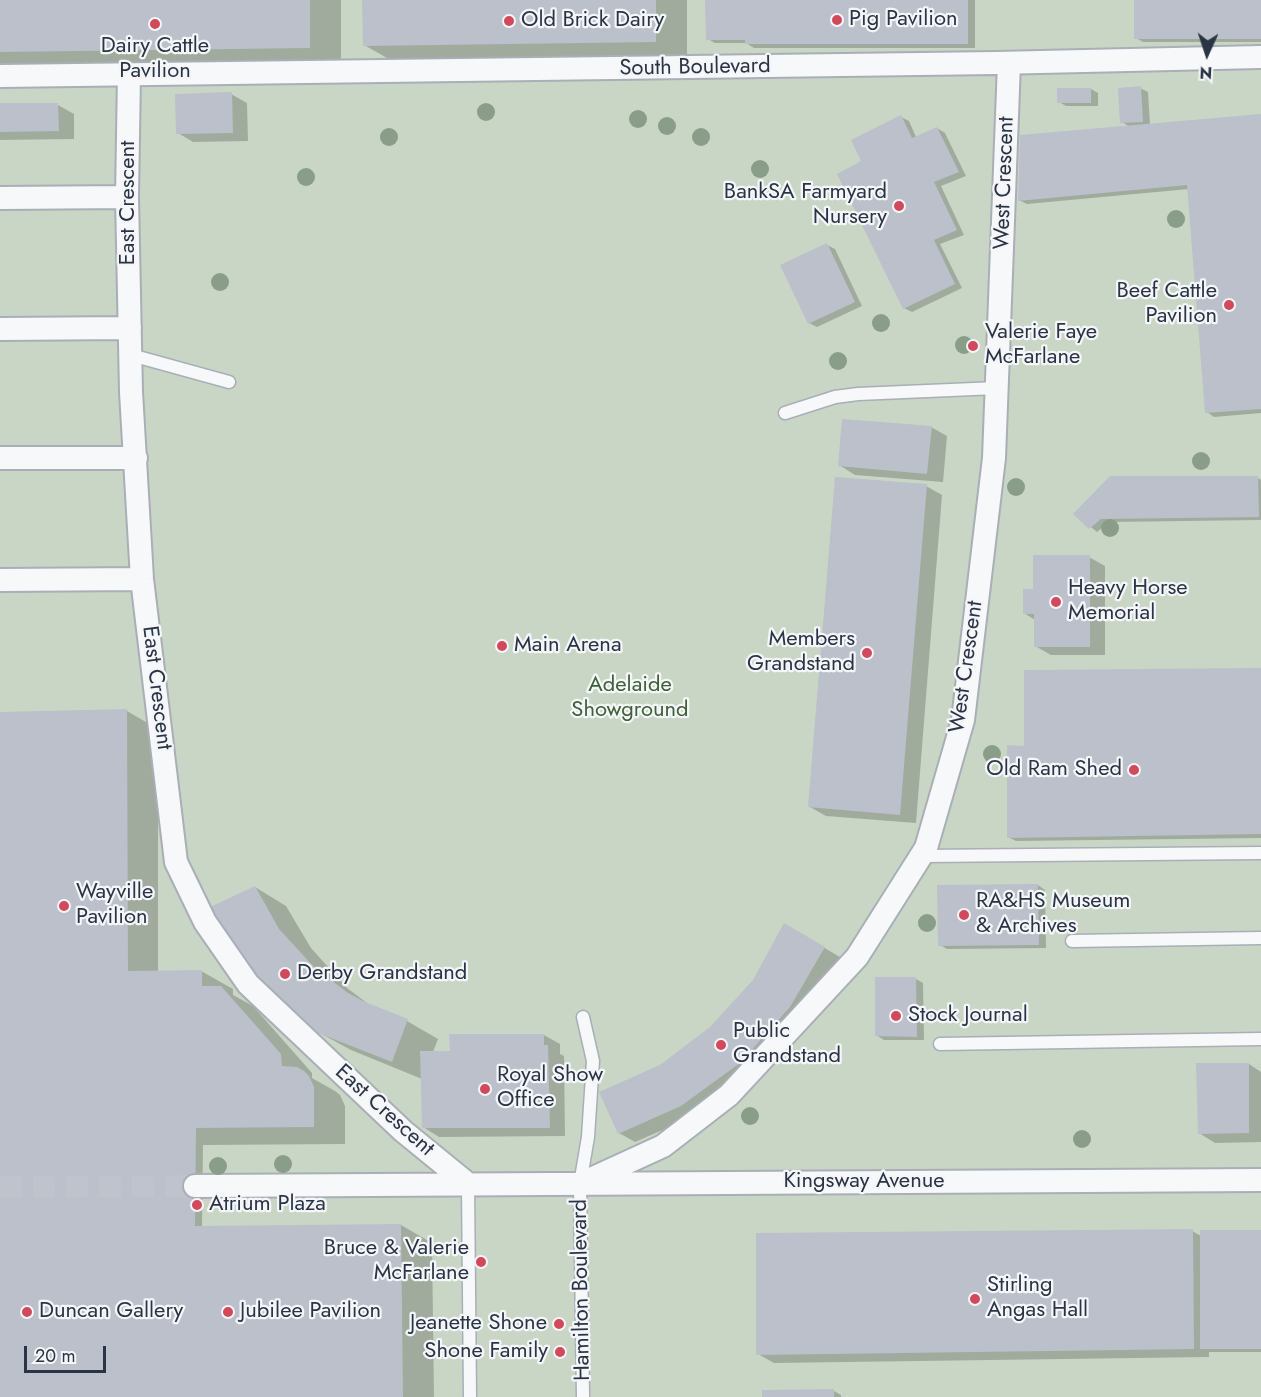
<!DOCTYPE html>
<html>
<head>
<meta charset="utf-8">
<style>
  body { margin:0 }
  #map { position:relative; width:1261px; height:1397px; overflow:hidden; background:#e4e7ec; font-family:Jost,sans-serif }
  canvas { display:block }
  .north { position:absolute; left:1177px; top:24px; width:60px; height:60px; -webkit-text-stroke:4px #f4f6f9; paint-order:stroke; rotate:183deg; font-size:16px; font-weight:700; line-height:24px; text-align:center; color:#2b3445 }
  .north::after { content:''; display:block; margin:auto; width:21px; height:27px; background:#2b3445; clip-path:polygon(50% 0,100% 100%,50% 72%,0 100%) }
  .scale { position:absolute; left:24px; top:1346px; width:82px; height:27px; box-sizing:border-box; border:3px solid #2b3445; border-top:0; padding-left:8px; font-size:18px; line-height:21px; white-space:nowrap; color:#2b3445; -webkit-text-stroke:4px #f4f6f9; paint-order:stroke }
</style>
</head>
<body>
<div id="map">
<canvas width="1261" height="1397"></canvas>
<div class="north">N</div>
<div class="scale">20 m</div>
</div>
<script>
const c = document.querySelector('canvas').getContext('2d');
c.lineJoin = 'round';
function fillPath(path, color) { c.fillStyle = color; c.fill(path, 'evenodd'); }
function strokePath(path, color, width, dash) { c.strokeStyle = color; c.lineWidth = width; c.lineCap = dash ? 'butt' : 'round'; c.setLineDash(dash || []); c.stroke(path); }
function drawText(font, color, halo, rows, align = 'center') {
  c.font = font + ' Jost,sans-serif'; c.lineWidth = 4.5; c.setLineDash([]); c.textBaseline = 'middle'; c.strokeStyle = halo; c.fillStyle = color; for (const [text, x, y, turn = 0] of rows) {
    c.save(); c.translate(x, y); c.rotate((+turn || 0) * Math.PI / 180); c.textAlign = isNaN(turn) ? turn : align; if (halo) c.strokeText(text, 0, 0); c.fillText(text, 0, 0); c.restore();
  }
}
const green = new Path2D(`
  M0 0H1261V1397H0Z`);
const shadow = new Path2D(`
  M0 0H341V65L0 69Z
  M364 0H687V59L396 63 364 45Z
  M707 0H975V48H754L746 43H715L708 39Z
  M1136 0H1261V42H1143L1136 38Z
  M1140 88 1148 92 1150 125 1261 115V413L1214 417 1207 412 1189 189 1027 204 1019 200 1130 127 1122 122Z
  M1091 89 1098 93V106H1066L1059 102Z
  M231 94 247 103 248 141 193 142 178 133Z
  M0 105H58L74 114V139L0 140Z
  M901 117 909 121 916 137 937 128 945 133 966 176 941 186 964 235 940 244 962 288 912 312 904 308 863 162Z
  M827 245 835 249 862 306 817 327 809 323Z
  M931 427 947 436 943 482 855 475 839 465Z
  M1258 478 1261 480V520L1109 522 1097 532 1075 514Z
  M926 486 942 495 916 823 826 816 810 807Z
  M1089 557 1105 566V655H1051L1035 646V620L1024 613 1035 590Z
  M1261 669V838L1016 841 1008 837 1026 747Z
  M127 711 158 729V972L201 971 233 989V995L253 1006 312 1073V1078L335 1091 340 1095 345 1106V1144L203 1145 202 1227 401 1225 432 1243 434 1397H0V713Z
  M1038 885 1045 890 1046 948 947 949 940 945Z
  M255 887 286 906 311 948 347 988 371 1006 407 1021 438 1039 433 1052H451L544 1035 560 1044V1054L564 1056 565 1136 439 1137 423 1127 422 1079 351 1050 318 1032 244 968Z
  M785 925 840 957 805 1016 697 1115 635 1142 619 1133 660 1066 711 1028 754 981Z
  M916 979 923 983 924 1040H884L876 1035Z
  M1249 1064 1261 1072V1142L1215 1143 1199 1133Z
  M1192 1231 1201 1236 1261 1231V1352H1209V1357L774 1363 758 1354Z
  M834 1391 841 1395V1397H763Z`);
const building = new Path2D(`
  M0 0H310V48L0 52Z
  M362 0H656V42L363 46Z
  M705 0H968V44H745V40H706Z
  M1134 0H1261V39H1134Z
  M1141 86 1143 122 1120 123 1118 88Z
  M1057 88H1091V103H1057Z
  M232 92 233 133 176 134 175 94Z
  M0 103H58L59 131 0 132Z
  M1261 114V409L1205 413 1187 185 1018 201 1020 135Z
  M901 115 912 138 937 127 959 172 934 182 957 230 934 240 955 284 903 309 837 174 861 161 851 140Z
  M827 243 855 302 808 324 780 265Z
  M842 419 932 426 927 474 838 466Z
  M1110 476H1258L1259 517 1101 519 1089 529 1073 514Z
  M835 477 927 484 900 815 808 807Z
  M1033 555H1090V647H1034V614H1023V589H1033Z
  M1261 668V834L1007 838V745L1024 746V670Z
  M127 709 128 971 202 970V986H221L281 1054 282 1066 297 1067 304 1071 309 1076 314 1087V1127L196 1128 195 1226 401 1224 403 1397H0V712Z
  M1038 884 1039 945 938 946 937 885Z
  M255 886 279 929 315 968 348 993 365 1002 408 1019 392 1062 318 1033 281 1009 206 909Z
  M784 923 825 947 790 1007 740 1063 681 1106 618 1134 599 1092 660 1065 710 1027 753 980Z
  M875 977H916L917 1037 875 1036Z
  M449 1034H544V1045H548L550 1128H422L420 1051H450Z
  M1196 1063H1249V1133L1198 1134Z
  M1193 1229 1194 1349 756 1355V1233Z
  M1200 1230H1261V1349H1200Z
  M834 1389V1397H762V1390Z`);
const streetTunnel = new Path2D(`
  M0 1187 195 1186`);
const lane = new Path2D(`
  M131 355 229 382
  M785 413 835 397 858 394 997 388
  M921 856 1261 853
  M1072 941 1261 938
  M940 1044 1261 1039
  M468 1184 470 1397
  M583 1397 580 1184 588 1137 593 1061 583 1017`);
const street = new Path2D(`
  M129 74 127 197 131 392 142 579 176 862 205 922 248 984 403 1131 468 1184
  M0 76 996 63 1261 57
  M0 198 127 197
  M0 329 130 328
  M0 458H136
  M0 580 142 579
  M580 1184 663 1146 729 1095 857 957 926 848 963 720 994 458 1009 63
  M195 1186 1261 1180`);
const trees = [
  [486,112],
  [638,119],
  [667,126],
  [389,137],
  [701,137],
  [760,169],
  [306,177],
  [1176,219],
  [220,282],
  [881,323],
  [964,345],
  [838,361],
  [1201,461],
  [1016,487],
  [1110,528],
  [992,754],
  [927,923],
  [750,1116],
  [1082,1139],
  [283,1164],
  [218,1166]
];
const markers = [
  [837,20,6,"#d1495b"],
  [509,21,6,"#d1495b"],
  [155,24,6,"#d1495b"],
  [899,206,6,"#d1495b"],
  [1229,305,6,"#d1495b"],
  [973,346,6,"#d1495b"],
  [1056,602,6,"#d1495b"],
  [502,646,6,"#d1495b"],
  [867,653,6,"#d1495b"],
  [1134,770,6,"#d1495b"],
  [64,906,6,"#d1495b"],
  [964,915,6,"#d1495b"],
  [285,974,6,"#d1495b"],
  [896,1016,6,"#d1495b"],
  [721,1045,6,"#d1495b"],
  [485,1089,6,"#d1495b"],
  [197,1205,6,"#d1495b"],
  [481,1262,6,"#d1495b"],
  [975,1299,6,"#d1495b"],
  [27,1312,6,"#d1495b"],
  [228,1312,6,"#d1495b"],
  [559,1324,6,"#d1495b"],
  [560,1352,6,"#d1495b"]
];
const poiNames = [
  ["Pig Pavilion",849,20],
  ["Old Brick Dairy",521,21],
  ["Dairy Cattle",155,47,"center"],
  ["Pavilion",155,72,"center"],
  ["BankSA Farmyard",887,193,"right"],
  ["Nursery",887,218,"right"],
  ["Beef Cattle",1217,292,"right"],
  ["Pavilion",1217,317,"right"],
  ["Valerie Faye",985,333],
  ["McFarlane",985,358],
  ["Heavy Horse",1068,589],
  ["Memorial",1068,614],
  ["Members",855,640,"right"],
  ["Grandstand",855,665,"right"],
  ["Main Arena",514,646],
  ["Old Ram Shed",1122,770,"right"],
  ["Wayville",76,893],
  ["Pavilion",76,918],
  ["RA&HS Museum",976,902],
  ["& Archives",976,927],
  ["Derby Grandstand",297,974],
  ["Stock Journal",908,1016],
  ["Public",733,1032],
  ["Grandstand",733,1057],
  ["Royal Show",497,1076],
  ["Office",497,1101],
  ["Atrium Plaza",209,1205],
  ["Bruce & Valerie",469,1249,"right"],
  ["McFarlane",469,1274,"right"],
  ["Stirling",987,1286],
  ["Angas Hall",987,1311],
  ["Duncan Gallery",39,1312],
  ["Jubilee Pavilion",240,1312],
  ["Jeanette Shone",547,1324,"right"],
  ["Shone Family",548,1352,"right"]
];
const streetNames = [
  ["South Boulevard",695,68,-1],
  ["West Crescent",1005,183,-88],
  ["East Crescent",129,203,-90],
  ["West Crescent",967,667,-82],
  ["East Crescent",156,688,83],
  ["East Crescent",384,1111,42],
  ["Kingsway Avenue",864,1182],
  ["Hamilton Boulevard",582,1290,-91]
];
const parkNames = [
  ["Adelaide",630,686],
  ["Showground",630,711]
];
fillPath(green, '#c9d6c5');
fillPath(shadow, '#0003');
fillPath(building, '#bbc0ca');
strokePath(streetTunnel, '#bfc3cb', 22, [22, 11]);
strokePath(lane, '#a9aeb7', 15);
strokePath(street, '#a9aeb7', 26);
strokePath(lane, '#f7f8fa', 12);
strokePath(street, '#f7f8fa', 22);
c.fillStyle = '#899d89';
for (const [x, y] of trees) { c.beginPath(); c.arc(x, y, 9, 0, 2 * Math.PI); c.fill(); }
for (const [x, y, r, color] of markers) { const dot = new Path2D(); dot.arc(x, y, r, 0, 2 * Math.PI); c.fillStyle = color; c.fill(dot); strokePath(dot, '#f4f6f9', 2); }
drawText('22px', '#2b3445', '#f4f6f9', poiNames, 'left');
drawText('22px', '#2b3445', '#f4f6f9', streetNames);
drawText('22px', '#3f6138', '#f4f6f9', parkNames);
</script>
</body>
</html>
